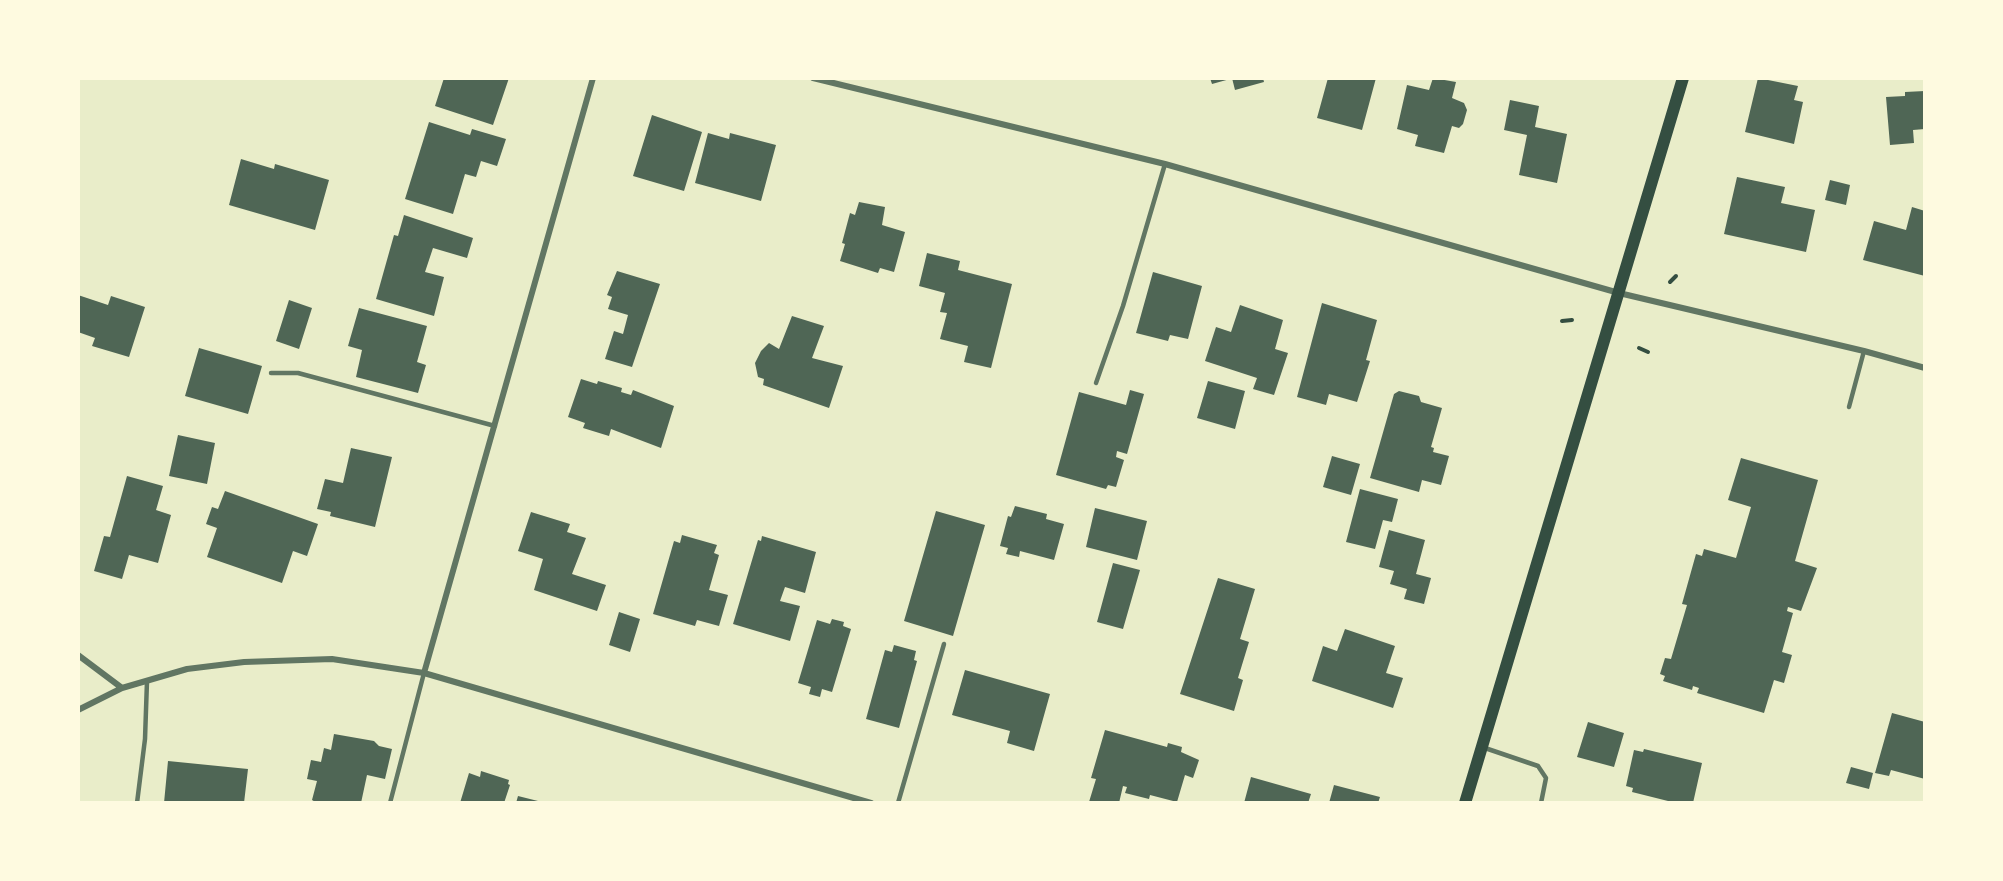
<!DOCTYPE html>
<html>
<head>
<meta charset="utf-8">
<style>
  body { margin:0 }
  #map { position:relative; width:2003px; height:881px; overflow:hidden; background:#e9edc9; font-family:"Public Sans",sans-serif }
  canvas { display:block }
  .frame { position:absolute; inset:0; border:80px solid #fefae0; pointer-events:none }
</style>
</head>
<body>
<div id="map">
<canvas width="2003" height="881"></canvas>
<div class="frame"></div>
</div>
<script>
const c = document.querySelector('canvas').getContext('2d');
c.lineJoin = 'round';
function fillPath(path, color) { c.fillStyle = color; c.fill(path, 'evenodd'); }
function strokePath(path, color, width, dash) { c.strokeStyle = color; c.lineWidth = width; c.lineCap = dash ? 'butt' : 'round'; c.setLineDash(dash || []); c.stroke(path); }
const building = new Path2D(`
  M444 78H509L493 125 435 106Z
  M1210 78H1230V79L1212 84Z
  M1232 78H1263L1264 82 1235 90Z
  M1328 78H1376L1362 130 1317 118Z
  M1433 78 1456 82 1452 98 1464 103 1467 110 1463 124 1459 128 1452 126 1444 153 1415 146 1418 135 1397 129 1407 85 1429 90Z
  M1758 78 1798 86 1794 100 1803 102 1794 144 1745 132Z
  M1925 91V129L1913 130 1914 143 1890 145 1886 97 1905 96V92Z
  M1510 100 1539 106 1535 127 1567 134 1557 183 1519 175 1527 135 1504 130Z
  M652 115 702 132 684 191 633 176Z
  M429 122 470 135 472 129 506 139 497 166 481 161 476 177 465 174 453 214 405 199Z
  M708 133 729 139 730 133 776 145 761 201 695 183Z
  M241 159 274 169 275 164 329 180 315 230 229 205Z
  M1737 177 1785 187 1781 203 1815 210 1806 252 1724 234Z
  M1830 180 1850 185 1846 205 1825 200Z
  M859 202 885 207 882 225 905 232 894 272 880 268 878 273 840 261 845 244 842 243 850 213 855 215Z
  M1912 207 1925 211V276L1863 260 1874 221 1906 230Z
  M404 215 473 238 467 258 433 248 425 272 444 277 434 316 376 299 394 235 398 236Z
  M927 253 960 261 958 270 1012 284 991 368 964 362 968 346 940 339 947 313 940 312 945 293 919 286Z
  M617 271 660 284 632 367 605 359 614 331 623 334 628 315 608 309 612 297 607 295Z
  M1153 272 1202 286 1188 339 1170 335 1168 341 1136 333Z
  M78 295 108 305 111 296 145 307 129 357 92 346 95 338 78 332Z
  M289 300 312 308 299 349 276 341Z
  M1322 303 1377 320 1366 360 1370 361 1357 402 1329 394 1326 405 1297 397Z
  M1240 305 1283 320 1275 349 1288 353 1274 395 1253 389 1257 378 1205 361 1216 327 1231 332Z
  M359 308 427 326 417 362 426 365 418 393 356 377 362 350 348 346Z
  M792 316 824 326 812 358 843 366 829 408 763 385 764 379 758 377 755 363 761 351 769 343 779 349Z
  M199 348 262 366 248 414 185 396Z
  M581 379 597 384 598 381 622 388 621 392 631 395 633 390 674 406 661 448 611 429 609 436 583 428 585 423 568 417Z
  M1208 381 1245 391 1235 429 1197 418Z
  M1130 390 1144 394 1127 454 1117 451 1116 457 1124 460 1116 487 1108 485 1106 489 1056 475 1079 392 1126 405Z
  M1399 391 1419 396 1421 402 1442 408 1431 447 1434 448 1433 452 1449 456 1441 485 1422 480 1419 492 1370 478 1394 394Z
  M178 435 215 443 207 484 169 476Z
  M351 448 392 457 375 527 330 516 331 512 317 509 325 479 343 483Z
  M1332 456 1360 464 1351 495 1323 487Z
  M1741 458 1818 480 1795 561 1817 568 1801 611 1788 607 1787 611 1793 613 1782 652 1792 655 1784 683 1774 680 1764 713 1697 693 1699 688 1693 686 1692 690 1663 681 1665 676 1660 674 1665 658 1671 659 1687 605 1682 604 1696 554 1702 556 1704 549 1736 558 1751 507 1728 500Z
  M127 476 163 486 156 510 171 515 158 563 129 555 122 579 94 571 104 536 110 537Z
  M1360 489 1398 499 1392 522 1383 520 1375 549 1346 542Z
  M225 491 318 524 307 556 293 551 282 583 207 557 217 528 206 524 212 507 218 509Z
  M1015 506 1047 514 1046 519 1064 524 1054 560 1020 551 1019 557 1006 554 1008 548 1000 546 1008 516 1011 517Z
  M1095 508 1147 521 1137 560 1086 547Z
  M936 511 985 525 953 636 904 621Z
  M531 512 570 524 567 532 586 538 572 574 606 585 597 611 534 590 543 559 518 551Z
  M1389 530 1425 540 1416 574 1431 578 1424 604 1404 599 1407 589 1390 584 1394 571 1379 567Z
  M682 535 717 545 714 553 719 555 709 590 728 595 719 626 697 620 695 626 653 614 674 541 680 543Z
  M762 536 816 552 805 593 785 587 780 601 800 606 790 641 733 624 758 540 761 541Z
  M1113 563 1140 570 1123 629 1097 622Z
  M1218 578 1255 589 1240 639 1249 642 1238 678 1243 680 1234 711 1180 694Z
  M619 612 640 619 630 652 609 645Z
  M832 619 844 622 843 626 851 629 832 692 822 689 820 697 809 694 811 687 798 683 817 620 830 624Z
  M1345 629 1395 646 1386 673 1403 678 1393 708 1312 681 1323 646 1337 651Z
  M894 645 916 651 914 660 917 661 899 728 866 719 885 650 892 652Z
  M965 670 1050 694 1034 751 1007 743 1010 731 952 715Z
  M1892 713 1925 722V779L1891 770 1889 776 1875 773Z
  M1588 722 1624 733 1614 767 1577 757Z
  M1105 730 1167 747 1168 743 1182 747 1181 752 1199 760 1193 778 1185 775 1177 802 1150 795 1149 799 1125 793 1127 787 1123 786 1119 803 1089 802 1096 779 1091 778Z
  M334 734 374 741 379 746 392 749 385 779 367 775 361 803H317L312 800 317 781 307 779 311 760 321 762 324 748 331 750Z
  M1644 749 1702 763 1693 803H1676L1632 792 1633 788 1626 786 1634 750 1643 752Z
  M168 761 248 769 244 803H164Z
  M1851 767 1873 773 1869 789 1846 783Z
  M481 771 509 780 508 784 510 785 504 803H460L469 773 480 777Z
  M1251 777 1311 794 1308 803H1244Z
  M1334 785 1380 797 1378 803H1329Z
  M518 796 542 802V803H516Z`);
const path = new Path2D(`
  M1670 282 1676 276
  M1562 321 1572 320
  M1639 348 1648 352`);
const service = new Path2D(`
  M271 373H298L495 426
  M1096 383 1123 306 1165 164
  M1849 407 1864 351
  M1482 747 1538 766 1546 778 1541 803
  M137 803 145 739 147 681
  M390 803 424 673
  M898 803 944 644`);
const minor = new Path2D(`
  M813 78 1165 164 1619 293 1864 351 1925 368
  M78 655 122 688
  M424 673 593 78
  M78 710 122 688 187 669 244 662 332 659 424 673 871 803`);
const secondary = new Path2D(`
  M1465 803 1683 78`);
fillPath(building, '#4f6655');
strokePath(path, '#344e41', 4);
strokePath(service, '#617663', 4.5);
strokePath(minor, '#617663', 6);
strokePath(secondary, '#344e41', 12);
</script>
</body>
</html>
